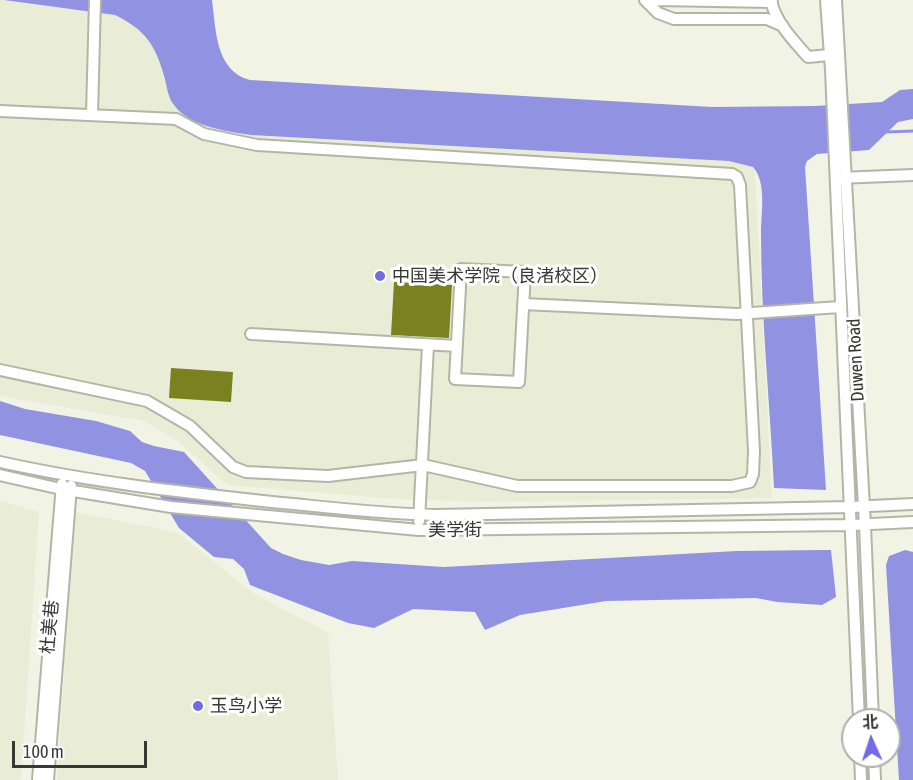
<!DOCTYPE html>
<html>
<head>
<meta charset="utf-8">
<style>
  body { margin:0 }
  #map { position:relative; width:913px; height:780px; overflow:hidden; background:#f1f3e5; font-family:"Asap Condensed","Noto Sans SC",sans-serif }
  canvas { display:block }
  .north { position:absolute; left:841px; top:708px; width:60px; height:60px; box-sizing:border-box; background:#fff; border:2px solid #afafad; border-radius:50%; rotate:357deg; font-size:16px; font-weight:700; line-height:24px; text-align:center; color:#373833 }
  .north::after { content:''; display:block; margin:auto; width:21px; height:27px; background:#736ae4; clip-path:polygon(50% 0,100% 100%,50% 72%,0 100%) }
  .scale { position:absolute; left:12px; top:741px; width:135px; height:27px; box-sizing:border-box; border:3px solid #373833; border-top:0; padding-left:8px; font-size:18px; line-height:21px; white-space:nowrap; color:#373833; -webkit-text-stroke:4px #fff; paint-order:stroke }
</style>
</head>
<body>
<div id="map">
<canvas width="913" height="780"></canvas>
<div class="north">北</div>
<div class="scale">100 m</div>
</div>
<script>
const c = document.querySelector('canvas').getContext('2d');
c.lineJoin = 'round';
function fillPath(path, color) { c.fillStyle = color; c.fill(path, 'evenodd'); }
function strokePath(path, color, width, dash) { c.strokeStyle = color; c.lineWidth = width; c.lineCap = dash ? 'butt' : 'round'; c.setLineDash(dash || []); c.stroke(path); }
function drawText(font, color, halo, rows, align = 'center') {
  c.font = font + ' "Asap Condensed","Noto Sans SC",sans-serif'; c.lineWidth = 6; c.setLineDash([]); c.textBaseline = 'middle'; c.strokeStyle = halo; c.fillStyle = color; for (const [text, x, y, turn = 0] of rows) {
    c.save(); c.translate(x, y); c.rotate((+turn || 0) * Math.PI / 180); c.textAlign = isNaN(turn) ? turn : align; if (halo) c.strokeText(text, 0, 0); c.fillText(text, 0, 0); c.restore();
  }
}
const built = new Path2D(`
  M0 0H65L153 16 187 106 754 156 772 498 485 502 397 499 227 485 178 441 144 421 0 396Z
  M0 501 39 512 21 780H0Z
  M75 512 176 532 253 593 328 633 338 780H57Z`);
const water = new Path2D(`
  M4 0H212C216 29 215 71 250 80L712 107 815 106 882 102 900 90 913 89V119L898 122 869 150 817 154 807 161 805 167 826 490 774 488C770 404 761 318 761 233 761 213 767 183 753 167L729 161 251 135C226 131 190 127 174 105 168 98 167 87 165 79 156 46 146 30 115 15Z
  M0 401 25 409 96 421 130 431 142 442 154 446 184 452 271 548 283 554 301 560 329 565 352 561 444 567 737 551 824 550H831L836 597 822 605 777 602 756 598 606 601 520 615 485 630 475 612 413 609 374 628 348 623 250 585 244 569 233 559 214 557 179 528 145 471 131 463 0 435Z
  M905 550 913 552V780H899L886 565 889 556Z`);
const stream = new Path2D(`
  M886 132 913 131`);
const building = new Path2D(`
  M394 282 452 285 449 338 391 335Z
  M171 368 233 372 231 402 169 398Z`);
const minor = new Path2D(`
  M645 0 658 13 674 19H767L783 26
  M656 0 772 2
  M771 0C775 22 794 41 808 57L829 55
  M826 0 831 70 859 720
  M836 0 865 525 873 720
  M0 111 176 119 204 134 257 145 732 174 737 177 740 185 754 451 753 474 750 482 732 486H517L423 465 328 476 246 472 233 467 190 426 147 401 0 370
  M92 115 95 0
  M838 178 913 175
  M461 269 525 272 519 382 455 379Z
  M523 304 737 314 840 307
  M251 334 457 346
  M0 462C90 482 180 492 272 502 326 507 381 514 436 515L849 507 913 504
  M0 475 61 489 171 507 419 530 850 525 913 522
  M419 521 428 345
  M860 756 861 780
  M874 756 875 780
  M38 780 62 484
  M48 780 71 486`);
const markers = [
  [380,276,6,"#736ae4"],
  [198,706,6,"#736ae4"]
];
const poiNames = [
  ["中国美术学院（良渚校区）",392,276],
  ["玉鸟小学",210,706]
];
const streetNames = [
  ["Duwen Road",856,360,-93],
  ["美学街",455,530],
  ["杜美巷",50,627,-85]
];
fillPath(built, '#eaedd6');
fillPath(water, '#9292e2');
strokePath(stream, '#9292e2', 3);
fillPath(building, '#7b811f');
strokePath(minor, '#b3b5a7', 14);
strokePath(minor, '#fff', 10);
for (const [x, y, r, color] of markers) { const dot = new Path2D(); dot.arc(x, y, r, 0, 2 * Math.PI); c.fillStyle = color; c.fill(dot); strokePath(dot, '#fff', 2); }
drawText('18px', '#373833', '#fff', poiNames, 'left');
drawText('18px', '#373833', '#fff', streetNames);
</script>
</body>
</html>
